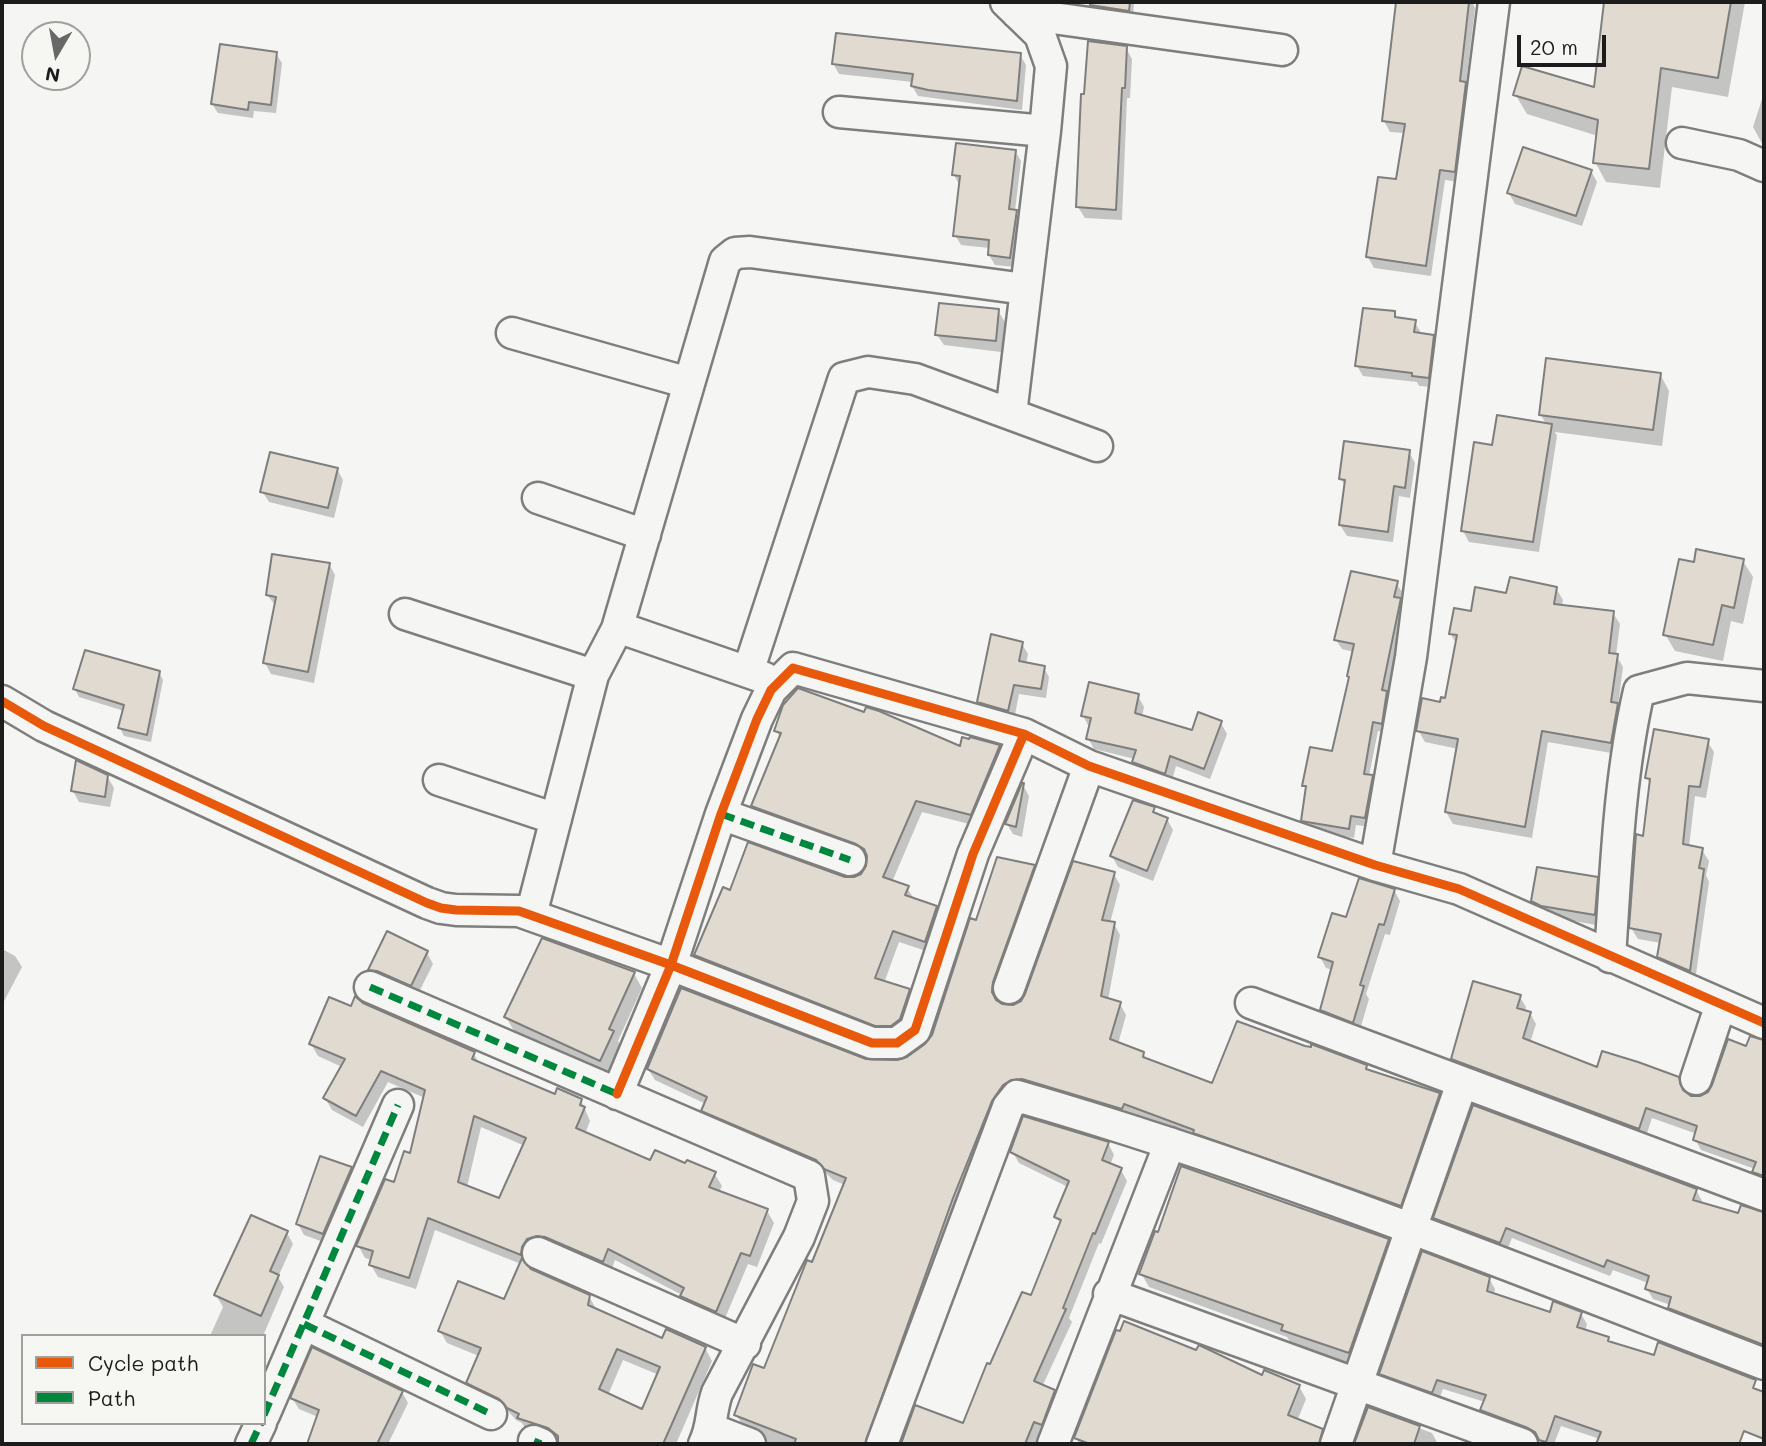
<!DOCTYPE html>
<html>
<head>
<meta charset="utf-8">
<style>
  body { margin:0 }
  #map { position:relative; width:1766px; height:1446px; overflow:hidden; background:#f5f5f3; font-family:Mali,sans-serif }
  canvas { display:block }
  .frame { position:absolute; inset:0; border:4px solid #1c1c1c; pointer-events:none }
  .legend { position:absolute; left:21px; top:1334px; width:245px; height:91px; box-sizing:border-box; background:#f6f6f2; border:2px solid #9f9f9c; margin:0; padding:9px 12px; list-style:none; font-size:21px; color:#1c1c1c }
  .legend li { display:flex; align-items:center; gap:14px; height:35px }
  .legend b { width:35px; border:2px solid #9f9f9c }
  .north { position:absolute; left:21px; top:21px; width:70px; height:70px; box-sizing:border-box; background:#f6f6f2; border:2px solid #9f9f9c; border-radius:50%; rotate:190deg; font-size:19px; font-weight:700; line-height:28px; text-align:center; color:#1c1c1c }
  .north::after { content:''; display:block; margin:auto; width:24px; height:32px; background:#686867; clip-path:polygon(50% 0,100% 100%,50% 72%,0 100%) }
  .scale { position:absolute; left:1517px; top:35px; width:89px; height:32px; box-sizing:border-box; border:4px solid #1c1c1c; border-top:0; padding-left:9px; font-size:21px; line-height:24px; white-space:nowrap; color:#1c1c1c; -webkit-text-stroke:5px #f6f6f2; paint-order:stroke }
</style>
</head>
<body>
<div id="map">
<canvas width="1766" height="1446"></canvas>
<div class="frame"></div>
<ul class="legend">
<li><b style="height:9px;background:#e8590c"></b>Cycle path</li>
<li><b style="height:9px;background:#00873e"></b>Path</li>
</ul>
<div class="north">N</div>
<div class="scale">20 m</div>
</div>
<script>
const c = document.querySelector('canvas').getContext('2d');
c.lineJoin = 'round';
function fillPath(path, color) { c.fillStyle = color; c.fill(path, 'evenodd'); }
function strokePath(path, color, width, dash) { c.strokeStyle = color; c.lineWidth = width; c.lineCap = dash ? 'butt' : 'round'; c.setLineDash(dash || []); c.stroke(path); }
const shadow = new Path2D(`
  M1092 2H1134L1133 19 1096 13Z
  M1407 2H1472L1475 8 1466 84 1471 94 1460 182 1445 180 1431 276 1374 268 1368 257 1397 181 1405 133 1390 132 1384 121Z
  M1605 2H1745L1728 97 1672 87 1660 188 1606 182 1595 162 1598 136 1527 114 1515 94 1596 89Z
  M1126 48 1132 59 1130 98H1127L1122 220 1085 218 1078 207Z
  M276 54 282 63 276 113 254 111 253 118 218 113 212 104Z
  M1020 55 1026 65 1022 110 918 96 912 86 913 82 839 74 833 63Z
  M1764 93V147L1753 127Z
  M1015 151 1021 161 1015 211 1021 222 1015 267 995 265 989 255 990 248 961 245 955 235 960 186 954 175Z
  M1591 171 1597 182 1582 226 1515 204 1509 193Z
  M998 311 1005 322 1001 352 944 345 937 335Z
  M1394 313 1398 319 1414 321 1420 331V335L1433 336 1439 346 1433 387 1419 386 1417 382 1363 376 1357 366Z
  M1660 374 1669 391 1662 446 1555 432 1557 436 1539 552 1469 542 1463 531 1494 447 1546 424 1541 415Z
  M1409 452 1415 463 1410 498 1399 496 1393 542 1347 536 1340 525 1346 487 1341 479Z
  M337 469 343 480 334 518 269 502 262 491Z
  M1743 561 1753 577 1743 624 1731 621 1723 661 1675 651 1665 634 1695 564Z
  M329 564 335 575 314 683 271 674 265 663 276 606 267 595Z
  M1396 583 1402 592 1400 601 1405 609 1388 696 1392 702 1387 733 1378 731 1369 776 1377 786 1370 827 1356 825 1354 838 1308 830 1302 820 1307 791 1304 785 1333 753 1350 679 1354 652 1342 649 1336 640Z
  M1556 588 1563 600 1562 606 1613 613 1620 624 1616 655 1623 667 1618 706 1624 716 1617 754 1548 742 1532 838 1453 824 1446 812 1458 749 1425 742 1418 730 1447 700 1457 645 1450 633 1472 613 1507 595Z
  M1022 644 1028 654 1026 664 1044 668 1049 677 1046 698 1019 694 1014 720 985 712 979 702Z
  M159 672 163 680 151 742 124 736 120 728 124 711 79 697 75 689Z
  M1138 696 1144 707 1142 717 1193 732 1221 723 1227 734 1210 779 1176 766 1171 784 1140 773 1134 762 1135 759 1094 749 1088 738 1089 727 1083 716Z
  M776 730 961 748 999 747 1005 758 977 826 922 812 892 882 907 888 915 900 936 908 943 920 932 953 899 942 884 983 909 990 916 1002 898 1037 703 967 696 955 731 892 854 879 862 875 868 867 869 858 865 855 760 818 753 806 780 738Z
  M1707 741 1714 752 1706 798 1695 796 1689 847 1702 850 1709 861 1706 875 1709 882 1695 981 1666 968 1659 957 1661 943 1638 939 1631 928 1651 785 1647 778Z
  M107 776 114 788 110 807 79 802 73 791Z
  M1023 785 1029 796 1022 837 1013 834 1007 824Z
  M1154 809 1157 815 1167 819 1173 830 1153 881 1118 867 1112 856Z
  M1034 867 1040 878 998 994V1003L1013 1007 1022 1002 1114 874 1120 885 1110 923 1114 924 1120 935 1108 1000 1120 1004 1126 1015 1118 1044 1143 1054 1147 1060 1213 1086 1304 1048 1366 1066 1369 1072 1439 1095 1445 1106 1407 1216 1130 1114 1128 1120 1030 1090 873 1444H769L749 1433 736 1415 765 1371 845 1185 833 1180 824 1171 710 1122 703 1110 706 1104 655 1080 648 1069 865 1061 897 1062 907 1059 926 1045 933 1036 977 922Z
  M1596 879 1603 890 1601 926 1548 916 1539 912 1533 901Z
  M1394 890 1400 901 1390 935 1385 934 1366 994 1369 999 1359 1033 1329 1021 1322 1010 1333 970 1326 968 1320 957 1347 920Z
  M2 949 15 956 22 967 2 1005Z
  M427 953 433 964 417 996 377 980 370 970Z
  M634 974 642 988 618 1041 621 1047 609 1074 514 1031 506 1017Z
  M1520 997 1526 1007 1525 1012 1530 1013 1536 1024 1530 1043 1598 1069 1678 1079 1684 1094 1689 1097 1699 1098 1708 1094 1747 1048 1751 1038 1764 1042V1184L1760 1182 1754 1172 1755 1169 1701 1150 1695 1139 1697 1134 1652 1118 1645 1139 1459 1070 1453 1059Z
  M362 1005 473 1053 480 1064 555 1096 581 1100 590 1121 585 1134 651 1163 686 1165 714 1173 722 1186 719 1192 767 1211 774 1223 757 1267 748 1264 723 1323 689 1309 682 1295 615 1260 610 1274 528 1260 527 1267 530 1270 589 1296 596 1309 663 1340 705 1348 712 1361 676 1444H559L557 1440 526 1430 522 1423 516 1420 508 1411 475 1395 468 1383 479 1356 447 1343 440 1331 505 1301 521 1264 435 1230 416 1289 378 1277 371 1265 372 1260 365 1258 358 1245 412 1155 425 1098 388 1082 363 1127 332 1110 325 1098 342 1067 318 1056 311 1044 351 1009ZM481 1127 525 1146 500 1201 467 1187ZM623 1360 659 1375 643 1411 608 1395Z
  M1108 1143 1114 1155 1110 1165 1121 1170 1127 1181 1101 1244 1099 1243 1069 1318 1072 1322 1042 1387 1054 1391 1061 1403 1048 1435 1040 1432 1036 1444H902L916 1408 964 1425 991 1366 1032 1298 1061 1225 1056 1217 1068 1187 1019 1163 1012 1151Z
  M351 1168 357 1179 329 1244 304 1235 298 1224Z
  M1696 1190 1702 1201 1701 1204 1739 1215 1764 1214V1353L1676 1318 1670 1308 1671 1305 1653 1299 1647 1289 1648 1283 1613 1270 1610 1276 1512 1238 1506 1253 1441 1229 1435 1218Z
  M287 1233 293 1244 278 1277 284 1287 263 1336H210L223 1307 216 1295Z
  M1388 1240 1396 1254 1357 1366 1291 1343 1287 1337 1149 1287 1141 1273Z
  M1489 1278 1495 1289 1494 1295 1551 1314H1581L1587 1324 1585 1332 1608 1339 1610 1343 1655 1357 1656 1352 1764 1394V1432L1721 1423 1715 1444H1600V1439L1561 1426 1554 1444H1543L1536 1438 1488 1420 1482 1410 1485 1402 1443 1389 1438 1402 1387 1384 1381 1373Z
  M264 1363 273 1375 264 1394Z
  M1263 1378 1299 1386 1306 1399 1297 1421 1321 1430 1329 1444H1080L1076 1438Z
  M402 1392 408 1403 388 1444H381L363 1436 360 1444H309L318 1417 299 1409 292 1398Z
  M1369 1409 1432 1433 1438 1444H1356Z`);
const building = new Path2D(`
  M1090 2H1130L1129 11 1090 5Z
  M1396 2H1469L1460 81 1466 82 1455 172 1440 170 1426 266 1366 257 1378 177 1396 179 1405 124 1382 121Z
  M1604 2H1731L1718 78 1661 68 1649 169 1593 163 1598 120 1513 95 1522 66 1594 87Z
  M836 33 1021 53 1017 101 928 90 911 86 913 74 832 64Z
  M1088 41 1127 46 1125 88H1122L1116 210 1076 207 1081 94H1084Z
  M220 44 277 52 271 105 249 102 248 110 211 104Z
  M956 143 1016 150 1009 209 1017 210 1010 258 988 255 989 240 953 236 960 176 952 175Z
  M1523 147 1592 170 1576 216 1507 193Z
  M939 303 999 309 996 341 935 335Z
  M1363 308 1395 311V317L1416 320 1414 332 1434 335 1429 378 1412 376V373L1355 366Z
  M1546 358 1661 373 1653 430 1539 415Z
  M1497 415 1552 424 1533 542 1461 531 1474 442 1492 445Z
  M1344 441 1410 450 1405 488 1394 486 1388 532 1339 525 1345 480 1339 479Z
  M270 452 338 468 328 508 260 492Z
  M1696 549 1744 559 1734 608 1722 605 1713 645 1663 635 1679 559 1694 562Z
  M272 554 330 563 308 672 263 663 276 597 266 595Z
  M1351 571 1398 581 1394 597 1401 598 1382 690 1387 691 1382 724 1373 722 1364 774 1373 775 1365 818 1351 816 1349 829 1301 821 1306 786H1302L1310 747 1332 751 1349 677 1347 676 1354 644 1334 640Z
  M1510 577 1557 587 1554 604 1614 611 1609 653 1618 654 1611 702 1618 703 1611 743 1542 731 1525 827 1445 812 1458 739 1416 731 1422 698 1440 702 1441 697 1445 698 1457 635 1449 634 1454 608 1471 611 1475 587 1506 593Z
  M991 634 1023 642 1019 661 1045 666 1041 689 1014 685 1008 711 977 702Z
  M85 650 160 671 147 735 118 728 124 705 73 689Z
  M1089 682 1139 694 1135 713 1192 730 1198 712 1222 721 1204 769 1170 756 1165 774 1132 762 1136 750 1086 739 1091 718 1081 716Z
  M798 688 864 712 866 707 879 711 960 746 962 737 969 739 970 737 1000 745 971 815 916 801 883 877 909 886 905 895 937 906 925 942 893 931 875 978 910 989 900 1019 891 1026H875L694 955 723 887 730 890 748 842 845 877H854L861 874 866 866 867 856 864 849 856 844 751 806 781 733 774 731 783 705Z
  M1654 729 1709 739 1700 787 1689 786 1683 844 1703 848 1699 868 1704 869 1690 971 1657 957 1661 934 1629 928 1636 834 1643 836 1650 779 1645 778Z
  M76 760 108 775 105 797 71 791Z
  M1022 783H1024L1016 827 1005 824Z
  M1133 800 1155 807 1153 812 1168 818 1147 871 1110 856Z
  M997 857 1035 865 993 982 992 992 996 1000 1002 1004 1013 1005 1021 1001 1025 994 1073 861 1115 872 1102 920 1115 922 1101 996 1121 1002 1110 1039 1144 1052 1143 1057 1212 1083 1237 1021 1305 1046 1311 1047V1044L1367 1065 1366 1069 1440 1093 1401 1206 1193 1133 1194 1130 1124 1104 1122 1109 1022 1079 1011 1080 1003 1085 992 1101 953 1198 865 1444H794L796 1439 734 1415 753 1364 764 1368 807 1260 812 1262 846 1178 824 1169 816 1160 701 1111 707 1097 647 1069 681 988 866 1059 897 1060 907 1057 925 1044 932 1035 970 918 976 920Z
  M1537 867 1598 877 1595 915 1541 906 1531 901Z
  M1359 878 1395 889 1384 925 1379 924 1360 985 1364 986 1353 1023 1320 1010 1333 962 1318 957 1332 913 1346 917Z
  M387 931 428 951 411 986 377 971 368 970Z
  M542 938 635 972 609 1029 614 1031 600 1061 504 1017Z
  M1473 981 1521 995 1517 1008 1531 1012 1523 1038 1597 1067 1602 1051 1638 1062 1679 1077 1683 1090 1691 1096H1700L1708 1092 1712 1085 1728 1039 1746 1046 1750 1036 1764 1040V1176L1752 1172 1756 1162 1693 1140 1697 1126 1646 1108 1639 1129 1451 1059Z
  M355 996 363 1003 475 1052 472 1059 555 1094 557 1088 582 1099 580 1105 585 1107 576 1128 650 1160 655 1150 685 1163 687 1160 716 1172 709 1187 768 1209 750 1256 741 1253 716 1312 680 1296 684 1288 608 1249 603 1262 545 1237 537 1236 527 1239 522 1247 521 1255 428 1218 409 1278 369 1265 373 1251 356 1246 385 1179 394 1182 404 1151 410 1153 425 1090 381 1071 356 1116 323 1098 345 1059 309 1044 329 997 351 1006ZM474 1116 526 1138 499 1198 458 1182Z
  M1473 1105 1697 1189 1693 1200 1738 1213 1741 1205 1764 1212V1345L1668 1308 1671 1297 1645 1289 1649 1276 1607 1260 1604 1267 1506 1228 1500 1243 1433 1218Z
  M1023 1116 1109 1142 1102 1160 1122 1168 1095 1234 1093 1233 1063 1308 1066 1309 1034 1381 1055 1390 1042 1425 1034 1422 1025 1444H901L915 1405 963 1423 987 1363 990 1364 1022 1292 1031 1295 1061 1220 1054 1217 1069 1181 1010 1152Z
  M320 1156 352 1167 323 1234 296 1224Z
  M1181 1166 1389 1239 1349 1353 1281 1330 1283 1325 1139 1274 1155 1231 1158 1232Z
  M251 1215 288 1231 270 1271 279 1275 261 1316 214 1295Z
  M1422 1251 1490 1277 1487 1291 1550 1312 1553 1301 1582 1312 1577 1327 1609 1337 1608 1341 1654 1355 1658 1342 1756 1380 1753 1388 1764 1392V1439L1744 1431 1739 1444H1596L1601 1432 1555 1416 1546 1442 1539 1440 1535 1432 1528 1428 1480 1410 1486 1395 1437 1380 1432 1393 1379 1374Z
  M522 1258 531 1269 590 1295 588 1305 662 1338 666 1329 706 1347 663 1444H558V1436L548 1428 517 1418 519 1414 507 1408 499 1399 466 1383 481 1348 438 1331 458 1281 504 1299ZM617 1349 660 1367 642 1409 599 1389Z
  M1124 1321 1196 1350 1199 1345 1262 1375 1264 1370 1300 1385 1288 1415 1323 1429 1319 1444H1090L1074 1438 1116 1330 1120 1331Z
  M312 1347 403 1391 377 1444H307L319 1410 290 1398Z
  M1368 1407 1420 1426 1414 1444H1354Z`);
const street = new Path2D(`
  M1006 2 1040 35 1051 66 1045 131 1011 414
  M1017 13 1282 50
  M839 112 1045 131
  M1682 143 1739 155 1764 166
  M512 333 689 383
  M538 498 645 535
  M405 614 593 675 617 629 626 630 765 678
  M617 629 725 261 735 253 750 252 1025 289
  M748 672 844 378 868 372 915 379 1097 446
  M2 701 44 726 427 903 441 908 456 910 519 911 671 965 872 1043H897L915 1030 973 854 1024 734
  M439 780 556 819
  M721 814 850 860
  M1375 865 1411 657 1494 2
  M531 915 593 675
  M1610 957C1616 868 1619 778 1639 691L1687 678 1764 686
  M370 987 809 1176 813 1201 799 1237 717 1393C710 1413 713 1426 704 1444
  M1009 988 1089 766
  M1251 1003 1764 1195
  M1696 1079 1721 1004
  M617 1094 671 965 721 814 757 719 771 690 793 668 1024 734 1089 766 1375 865 1459 889 1764 1023
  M538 1253 745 1344
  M1109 1294 1522 1444
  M304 1324 491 1414
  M264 1415 398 1105
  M711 1429 750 1444
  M534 1441 541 1444
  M251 1444 261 1423
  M882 1444 1008 1107 1017 1096C1271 1169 1517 1269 1764 1364
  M1053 1444 1170 1143
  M1336 1444 1462 1083`);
const quiet = new Path2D(`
  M721 814 850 860
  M370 987 617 1094
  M304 1324 491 1414
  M264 1415 398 1105
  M534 1441 541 1444
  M251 1444 261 1423`);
const cycleway = new Path2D(`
  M2 701 44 726 427 903 441 908 456 910 519 911 671 965 872 1043H897L915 1030 973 854 1024 734
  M617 1094 671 965 721 814 757 719 771 690 793 668 1024 734 1089 766 1375 865 1459 889 1764 1023`);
fillPath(shadow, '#0003');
fillPath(building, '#e1dad0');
strokePath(building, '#7e7e7d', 2);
strokePath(street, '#7e7e7d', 35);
strokePath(street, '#f5f5f3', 30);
strokePath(quiet, '#00873e', 7, [14, 7]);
strokePath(cycleway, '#e8590c', 9);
</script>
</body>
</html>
